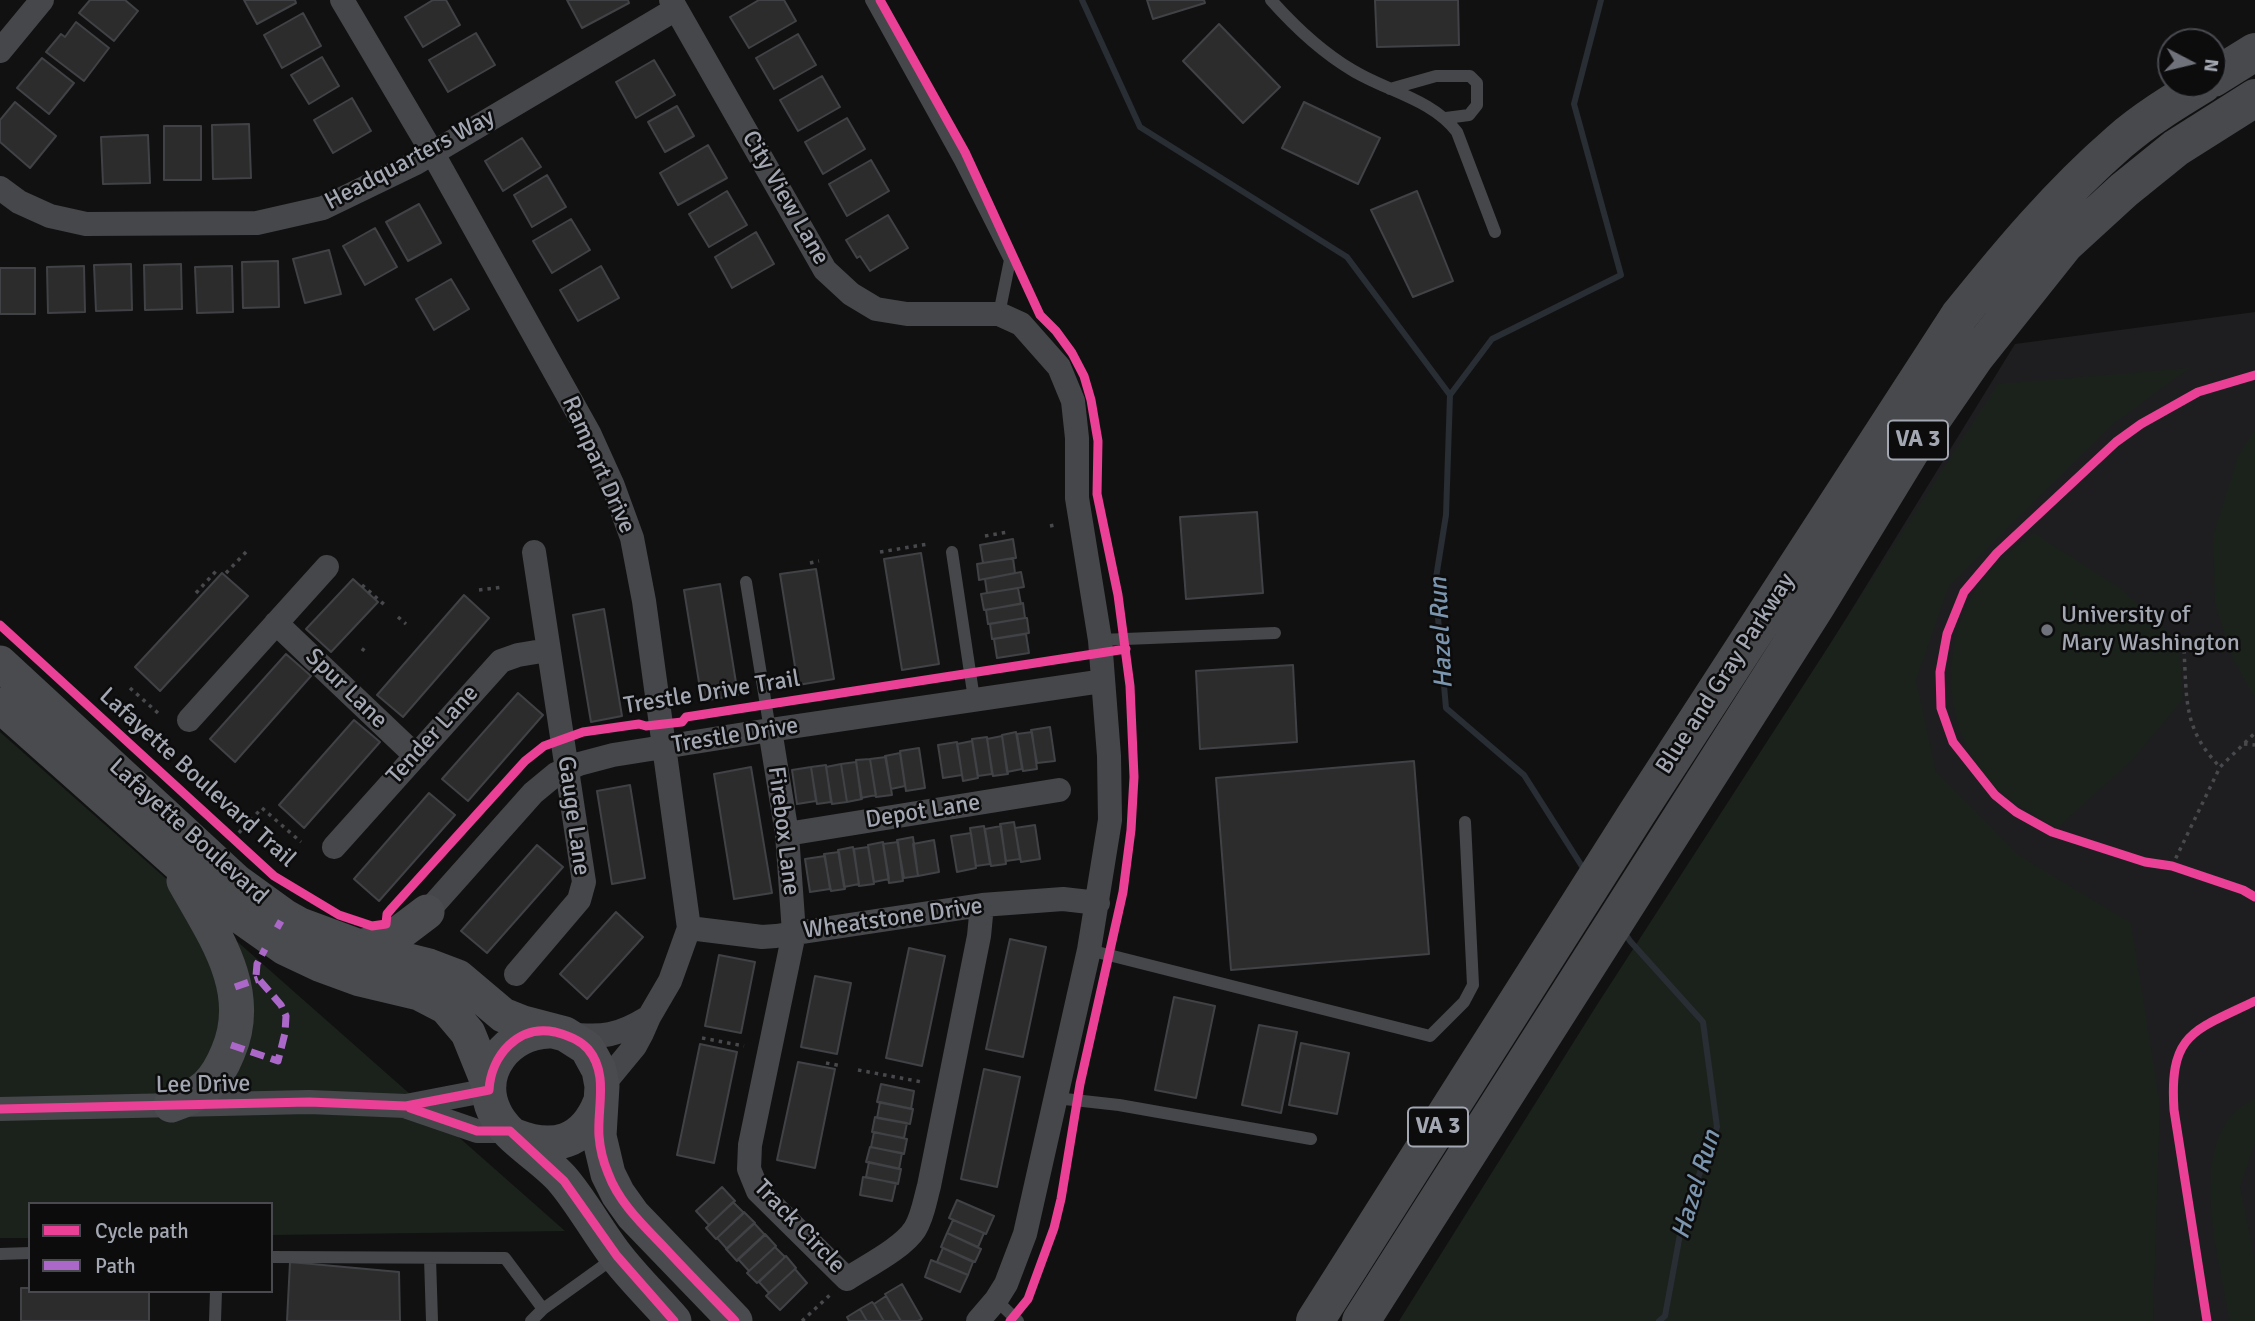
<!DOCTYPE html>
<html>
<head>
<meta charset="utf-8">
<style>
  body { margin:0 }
  #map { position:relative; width:2255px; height:1321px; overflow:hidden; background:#111112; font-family:Signika,sans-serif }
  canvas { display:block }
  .legend { position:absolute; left:28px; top:1202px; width:245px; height:91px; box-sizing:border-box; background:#0c0c0d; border:2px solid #484a4f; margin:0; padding:9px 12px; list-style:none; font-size:21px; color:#a2a7b2 }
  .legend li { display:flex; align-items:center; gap:14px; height:35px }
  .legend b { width:35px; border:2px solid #484a4f }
  .north { position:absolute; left:2157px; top:28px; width:70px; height:70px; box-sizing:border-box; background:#0c0c0d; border:2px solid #484a4f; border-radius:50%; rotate:97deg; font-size:19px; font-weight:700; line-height:28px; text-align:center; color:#a2a7b2 }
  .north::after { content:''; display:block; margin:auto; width:24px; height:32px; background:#6f727a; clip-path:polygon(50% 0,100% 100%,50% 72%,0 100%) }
</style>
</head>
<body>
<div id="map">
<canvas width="2255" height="1321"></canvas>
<ul class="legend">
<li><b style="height:9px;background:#ea4096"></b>Cycle path</li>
<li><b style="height:9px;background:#ac68c9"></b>Path</li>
</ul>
<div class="north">N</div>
</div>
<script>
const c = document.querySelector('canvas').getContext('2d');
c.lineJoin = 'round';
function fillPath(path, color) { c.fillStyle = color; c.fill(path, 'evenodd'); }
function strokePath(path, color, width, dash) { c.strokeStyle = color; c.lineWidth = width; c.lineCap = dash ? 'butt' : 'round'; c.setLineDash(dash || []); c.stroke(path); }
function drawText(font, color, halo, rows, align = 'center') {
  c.font = font + ' Signika,sans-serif'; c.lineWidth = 5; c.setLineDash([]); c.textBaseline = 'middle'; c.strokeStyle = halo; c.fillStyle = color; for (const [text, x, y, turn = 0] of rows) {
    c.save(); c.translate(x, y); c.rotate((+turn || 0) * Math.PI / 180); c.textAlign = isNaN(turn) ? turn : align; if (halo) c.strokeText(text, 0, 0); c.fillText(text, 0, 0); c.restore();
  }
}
const built = new Path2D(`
  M2255 312V1321H1700L1663 916 2015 344Z`);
const green = new Path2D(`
  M2189 368 2112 425 1949 586 1916 680 1936 772 2018 855 2131 923 2160 1104 2153 1321H1399L1595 1008 1998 384Z
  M2255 430V698L2232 657 2215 603 2213 537 2238 456Z
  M2034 533 2121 589 2179 641 2183 699 2133 759 2057 828C2030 812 2000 796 1981 770 1939 711 1942 632 1986 576 1998 560 2018 546 2034 533Z
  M0 732 565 1231 271 1235V1204H30V1238H0Z
  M2255 1098V1143L2240 1187 2255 1261V1321H2230C2220 1263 2190 1162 2233 1114 2238 1108 2248 1103 2255 1098Z`);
const stream = new Path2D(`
  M1082 0 1140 127 1347 257 1450 395 1446 515 1435 584 1446 708 1524 775 1585 871
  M1450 395 1492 339 1621 275 1574 104 1601 0
  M1623 930 1630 941 1703 1022 1717 1127 1683 1218 1665 1316 1659 1321`);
const building = new Path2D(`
  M90 0H125L138 11 114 41 79 13Z
  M244 0H295L296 3 257 24Z
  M433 0H446L460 25 423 47 405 17Z
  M567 0H628L629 3 582 28Z
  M759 0H784L796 21 749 48 730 17Z
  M1147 0H1204L1205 3 1153 19Z
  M1375 0H1458L1459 45 1377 47Z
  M303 13 321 46 282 68 264 35Z
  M76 22 109 48 84 81 46 52 61 34 65 37Z
  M1219 24 1280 87 1243 123 1183 61Z
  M476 33 495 65 448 92 429 60Z
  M798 34 816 65 774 89 756 58Z
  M322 57 339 86 309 104 291 75Z
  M42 58 74 83 49 114 17 88Z
  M654 60 675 95 636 118 616 82Z
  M822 76 840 107 798 131 780 100Z
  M352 98 371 131 333 153 314 120Z
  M15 102 56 136 30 168 0 142V120Z
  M1304 102 1380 138 1358 184 1282 148Z
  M677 106 694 136 665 152 648 122Z
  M847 118 865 149 823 174 805 142Z
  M249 124 251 178 213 179 212 125Z
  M164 126H201V180H164Z
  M148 135 150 183 103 184 101 137Z
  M522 138 541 167 503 191 485 161Z
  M708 145 727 178 678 205 660 173Z
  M871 160 889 191 847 216 829 184Z
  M547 175 566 207 532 227 514 195Z
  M727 191 747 225 709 247 689 214Z
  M1417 191 1453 281 1413 297 1371 210Z
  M419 204 441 243 408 261 386 222Z
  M888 215 908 248 870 271 860 256 857 258 846 240Z
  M571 219 590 250 552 273 533 241Z
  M375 228 397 267 365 285 343 246Z
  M756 232 774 264 732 288 715 257Z
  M329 250 341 294 305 303 293 259Z
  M278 261 279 307 243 308 242 262Z
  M131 264 132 310 96 311 94 265Z
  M181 264 182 309 145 310 144 265Z
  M84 266 85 312 48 313 47 267Z
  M232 266 233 312 197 313 195 267Z
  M601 266 619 298 578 321 560 290Z
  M0 268H35V314H0Z
  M451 279 469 309 434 330 416 299Z
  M1257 512 1263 593 1186 599 1180 517Z
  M1013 539 1016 558 983 563 980 545Z
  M921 553 939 664 902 670 884 559Z
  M1013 558 1015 573 979 580 977 564Z
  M816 569 834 679 798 685 780 574Z
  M1021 572 1024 587 987 593 985 579Z
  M222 573 248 596 160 691 135 667Z
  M353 579 378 602 331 652 306 629Z
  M720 584 738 695 702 701 684 590Z
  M1018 588 1021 604 984 610 981 594Z
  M464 595 489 618 403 717 377 695Z
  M1023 603 1025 618 988 624 986 610Z
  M604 609 622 716 591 722 573 615Z
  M1025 618H1027L1029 633 992 639 990 624Z
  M1026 634 1029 653 997 658 994 639Z
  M286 654 311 676 235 762 210 739Z
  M1293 665 1297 742 1200 749 1196 671Z
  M518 693 543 715 468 801 442 779Z
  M354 720 380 742 304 828 279 805Z
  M1050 727 1055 761 1037 763 1031 730Z
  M1016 732 1022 769 1007 772 1002 735Z
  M1032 732 1037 769 1023 771 1017 734Z
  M1002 736 1008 774 993 776 987 739Z
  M987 737 992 774 978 776 972 739Z
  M972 741 978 778 963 781 957 744Z
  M957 742 962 775 943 778 938 745Z
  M919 748 925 788 906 791 900 751Z
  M900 753 905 786 891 789 885 756Z
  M886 757 892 795 876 797 870 759Z
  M870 759 876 795 861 798 856 760Z
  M1414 761 1429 954 1231 970 1216 778Z
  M856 762 862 799 847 802 841 764Z
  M841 764 847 802 832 804 826 767Z
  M826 765 831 802 817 804 811 767Z
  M751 767 772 893 734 899 714 774Z
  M811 767 816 801 797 804 792 770Z
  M630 785 645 878 612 884 597 791Z
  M429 793 455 815 379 901 354 879Z
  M1014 822 1020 859 1006 861 1000 824Z
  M1035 825 1040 859 1021 862 1015 828Z
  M984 826 990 864 976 866 970 828Z
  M1001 826 1006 864 991 866 985 829Z
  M971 833 976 868 957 872 951 836Z
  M913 837 918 876 904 878 897 840Z
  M934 840 939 872 918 876 913 844Z
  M883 842 889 879 874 882 868 845Z
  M898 842 903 881 889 883 883 844Z
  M537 845 563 867 487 953 461 931Z
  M853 847 859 884 844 887 838 850Z
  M868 847 874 884 859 886 854 849Z
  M839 852 845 889 831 891 824 854Z
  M825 856 830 889 810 892 805 859Z
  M616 912 643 937 587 999 560 974Z
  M1010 939 1046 947 1023 1057 986 1049Z
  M909 948 945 956 922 1066 886 1058Z
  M719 955 755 962 741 1033 705 1026Z
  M815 976 851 983 837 1054 801 1047Z
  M1174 997 1215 1006 1196 1098 1155 1090Z
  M1259 1025 1297 1032 1281 1113 1242 1105Z
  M1301 1043 1349 1053 1337 1114 1289 1105Z
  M700 1044 737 1052 714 1163 677 1155Z
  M798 1062 835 1069 815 1168 777 1160Z
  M984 1069 1020 1077 997 1187 961 1179Z
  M881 1084 914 1091 911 1109 877 1102Z
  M880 1102 913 1109 910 1124 877 1118Z
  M875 1117 907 1123 904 1138 872 1132Z
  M874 1132 907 1139 904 1154 871 1147Z
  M870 1147 902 1153 899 1169 866 1162Z
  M869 1162 901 1169 898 1184 866 1177Z
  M863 1177 896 1183 892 1201 860 1195Z
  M722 1187 735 1201 709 1225 696 1211Z
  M957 1200 994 1216 986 1234 949 1218Z
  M733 1202 744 1213 716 1239 706 1228Z
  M744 1212 755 1223 727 1249 717 1238Z
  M953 1220 984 1233 978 1247 947 1233Z
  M754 1223 765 1235 737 1261 726 1249Z
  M947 1233 981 1249 975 1262 941 1247Z
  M765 1234 776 1246 749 1271 738 1259Z
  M775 1247 785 1257 757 1283 747 1273Z
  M943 1248 973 1262 968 1275 937 1262Z
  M786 1256 796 1268 769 1293 759 1282Z
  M931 1260 968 1275 960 1292 925 1277Z
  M290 1262 399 1272 400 1321H287Z
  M795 1269 807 1283 780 1310 766 1296Z
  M902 1284 922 1319 918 1321H901L885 1294Z
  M21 1288H30V1291H149V1321H21Z
  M886 1296 901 1321H884L874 1304Z
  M872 1302 874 1304 884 1321H867L860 1309Z
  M860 1309 867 1321H849L847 1317Z`);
const path = new Path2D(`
  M1050 526 1055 525
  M985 536 1008 532
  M880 552 928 544
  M810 563 819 561
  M226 573 248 550
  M362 585 387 607
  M479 590 503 587
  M196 593 218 569
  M398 617 406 624
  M2184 650C2187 700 2183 729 2220 767
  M362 651 366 646
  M130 688 158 713
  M2244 744 2255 745
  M233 839 262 808 301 842
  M2172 866 2220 767 2255 733
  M702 1038 744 1046
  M826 1063 842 1066
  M858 1070 922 1082
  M802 1321 831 1294`);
const lane = new Path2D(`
  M871 0 960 161 1010 260 999 314
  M1271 0C1295 27 1320 51 1352 70 1386 91 1432 99 1457 132L1495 232
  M1390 89 1436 76H1470L1477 83V105L1469 115 1446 118
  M952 552 974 699
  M746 582 770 730
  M1100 640 1275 633
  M1089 950 1430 1036 1464 1002 1473 985 1465 822
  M1056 1098 1119 1105 1311 1139
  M0 1254 30 1253
  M271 1257 505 1258 543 1309 614 1258
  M430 1258 432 1321
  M996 1300 1018 1321
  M215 1321 216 1291
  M531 1321 543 1309`);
const street = new Path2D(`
  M342 0 432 152 589 433 613 486 632 538 644 601 689 928 670 981 649 1017 642 1033 635 1046 602 1086
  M671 0 825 270 851 294 876 309 907 314H999L1021 324 1059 367 1073 401 1077 438V498L1100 640 1109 756 1110 820 1089 950 1025 1234 1006 1284 996 1300 978 1321
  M0 51 42 0
  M0 188 19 202 50 216 86 224 257 223 323 208 416 163 676 9
  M276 623 416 756
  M189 720 327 567
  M770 730 787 834 794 933 750 1145 749 1169 758 1191 847 1279C867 1266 903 1248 915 1229 923 1216 925 1200 929 1186L979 936 982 905
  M787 834 1059 790
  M334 847 501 661 518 655 548 650
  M427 912 533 793 556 774 579 764 613 755 770 730 1103 681
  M689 928 762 937 776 936 982 905 1063 899 1098 903
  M516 974 579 900 584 882 534 552
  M567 1034C603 1038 618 1036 649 1017
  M407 1107 477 1131H510
  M0 1109 309 1102 406 1106 489 1090`);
const secondary = new Path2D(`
  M0 663 237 882 284 916 300 925 373 952 429 966 458 977 503 1015 523 1023 565 1034 587 1048 599 1070 602 1086 599 1136 608 1174 618 1194 633 1215 735 1321
  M0 705 227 907 285 948 319 964 360 979 419 993 446 1007 468 1033 489 1085
  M358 947 390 940 427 912
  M549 1031C508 1032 476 1071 494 1111 505 1137 543 1157 562 1179 581 1201 596 1229 614 1253 632 1277 654 1298 674 1321
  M171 1105C202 1095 216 1082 228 1052 255 990 213 933 184 881
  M515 1136C553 1151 584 1143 600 1103`);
const highway = new Path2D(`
  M2213 78 2255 52
  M1315 1321 1637 813 1959 316C2008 255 2059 194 2119 142 2144 120 2175 101 2203 84
  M1361 1321 1816 606 1913 447 1975 357 2065 244 2124 190 2176 148 2255 98`);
const quiet = new Path2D(`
  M277 928 281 921
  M235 987 258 979
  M231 1045 278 1061 285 1033 286 1016 281 1005 256 976 257 964 265 949`);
const cycleway = new Path2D(`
  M880 0 965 152 1040 315 1056 331 1072 353 1084 376 1091 400 1098 441 1097 494 1118 595 1130 686 1134 777 1131 830 1123 892 1080 1084 1061 1199 1054 1228 1028 1299 1010 1321
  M2255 375 2198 392 2141 424 2116 442 1997 553 1964 592 1947 634 1940 672 1941 708 1953 742 1995 795 2016 812 2052 832 2145 862 2172 866 2243 890 2255 897
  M0 625 274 876 339 915 372 926 386 924 387 914 392 908 525 761 544 746 583 732 639 724 646 726 682 722 686 717 1126 649
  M410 1108 477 1131H510L564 1181 617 1256 674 1321
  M0 1109 309 1102 406 1106 489 1090C491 1056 518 1024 555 1032 567 1035 580 1040 588 1049 609 1074 597 1107 599 1136 600 1149 603 1161 608 1173 619 1203 643 1225 665 1248 688 1273 712 1297 735 1321
  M2207 1321 2174 1110C2169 1033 2193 1031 2255 1001`);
const markers = [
  [2047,630,7,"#6f727a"]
];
const shields = [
  [1918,440,60],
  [1438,1127,60]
];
const shieldNames = [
  ["VA 3",1918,440],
  ["VA 3",1438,1127]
];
const streetNames = [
  ["Headquarters Way",410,160,-28],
  ["City View Lane",785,198,60],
  ["Rampart Drive",598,465,66],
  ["Blue and Gray Parkway",1726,674,-57],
  ["Spur Lane",346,689,44],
  ["Trestle Drive Trail",712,693,-9],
  ["Tender Lane",433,735,-48],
  ["Trestle Drive",735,736,-9],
  ["Lafayette Boulevard Trail",197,778,42],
  ["Depot Lane",923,812,-9],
  ["Gauge Lane",573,816,82],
  ["Firebox Lane",783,831,83],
  ["Lafayette Boulevard",188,832,42],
  ["Wheatstone Drive",893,919,-8],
  ["Lee Drive",203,1085,-1],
  ["Track Circle",799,1227,46]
];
const poiNames = [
  ["University of",2061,616],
  ["Mary Washington",2061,644]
];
const waterNames = [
  ["Hazel Run",1442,633,-93],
  ["Hazel Run",1697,1185,-73]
];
fillPath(built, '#1e1e20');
fillPath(green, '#1b221c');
strokePath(stream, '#282e34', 6);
fillPath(building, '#2c2c2d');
strokePath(building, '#404245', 2);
strokePath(path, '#47494c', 3.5, [3.5, 5]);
strokePath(lane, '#46474a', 12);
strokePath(street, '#46474a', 24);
strokePath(secondary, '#4a4b4e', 35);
strokePath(highway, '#48494c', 38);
strokePath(quiet, '#ac68c9', 7, [14, 7]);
strokePath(cycleway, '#ea4096', 9);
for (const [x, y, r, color] of markers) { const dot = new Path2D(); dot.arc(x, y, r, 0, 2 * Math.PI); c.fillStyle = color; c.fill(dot); strokePath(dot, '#0c0c0d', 2.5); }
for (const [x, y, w] of shields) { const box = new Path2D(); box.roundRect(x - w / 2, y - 19.5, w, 39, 5); c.fillStyle = '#0c0c0d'; c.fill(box); strokePath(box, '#a2a7b2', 2); }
drawText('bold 23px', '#a2a7b2', null, shieldNames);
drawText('24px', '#a2a7b2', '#0c0c0d', streetNames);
drawText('24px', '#a2a7b2', '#0c0c0d', poiNames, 'left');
drawText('italic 26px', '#7a95ad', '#0c0c0d', waterNames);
</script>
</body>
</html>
